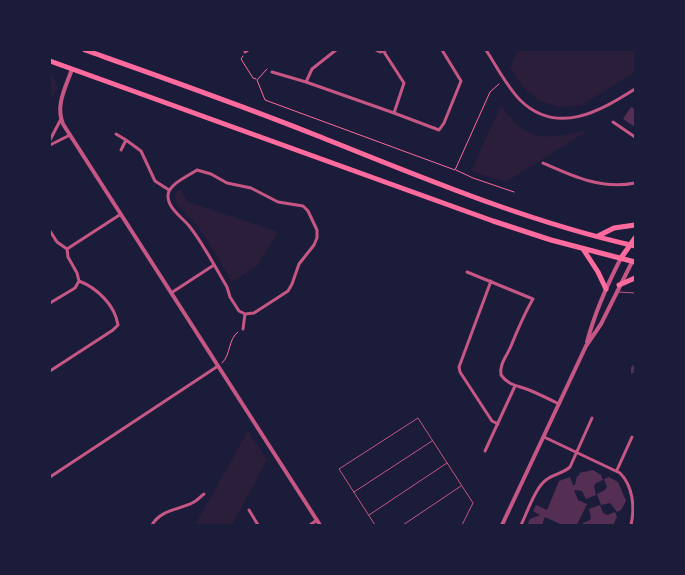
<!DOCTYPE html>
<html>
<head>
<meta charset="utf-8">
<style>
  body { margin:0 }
  #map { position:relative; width:685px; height:575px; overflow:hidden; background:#1b1b3a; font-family:"Libre Baskerville",serif }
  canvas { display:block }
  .frame { position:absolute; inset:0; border:51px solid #1b1b3a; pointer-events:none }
</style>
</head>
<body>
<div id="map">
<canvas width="685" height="575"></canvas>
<div class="frame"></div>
</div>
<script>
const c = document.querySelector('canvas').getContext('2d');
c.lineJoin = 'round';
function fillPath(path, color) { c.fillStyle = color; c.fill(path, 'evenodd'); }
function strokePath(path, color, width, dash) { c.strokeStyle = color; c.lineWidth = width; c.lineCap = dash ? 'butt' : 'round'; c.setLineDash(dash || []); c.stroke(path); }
const green = new Path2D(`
  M518 50H635V72L582 105 561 107 539 101 523 87 510 68Z
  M50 71 53 75 58 89 53 96 50 97Z
  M501 105C527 144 547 139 589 130L506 182 471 171Z
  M180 189 188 202 278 232 257 266 232 282C221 264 207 237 194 222 186 213 175 207 175 194Z
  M248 431 267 460 232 525H195Z`);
const building = new Path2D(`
  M631 107 635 109V127L623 119Z
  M635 364V372L631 374V367Z
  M593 470 601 475 603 480 596 483 594 486 596 495 586 499 582 491 574 490 578 500 587 504 577 525H562L545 517 542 525H527L530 519 540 515 533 511 536 505 547 510 559 481 570 477 573 485H575L577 476 580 475 579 473Z
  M609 477 618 482 626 501 621 510 617 512 610 503 601 505 597 494 605 490 607 487 604 479Z
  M600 505 603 513 607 515 615 512 617 517 613 525H583V523L590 520 591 518 589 509Z`);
const path = new Path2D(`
  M243 56 241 59 253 78 256 79
  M267 69 257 80 265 100 455 170 490 92 499 84
  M456 170 473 178 514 192
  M222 363C231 355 228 339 238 332`);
const service = new Path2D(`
  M618 292 635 293
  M354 492 432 441
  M369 515 447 463
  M375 525 339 469 418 418 473 503 462 525
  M403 525 461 486`);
const minor = new Path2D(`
  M376 50 380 52 386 50
  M486 50C497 67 507 87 521 101 558 136 600 111 635 89
  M245 52 248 50
  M384 52 404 83 394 113 439 130 444 123 461 81 442 50
  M272 72 306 82 394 113
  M306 82 312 69 336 50
  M613 122 635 137
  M116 134 126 140 121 150
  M50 140 61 119
  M126 140 141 151 155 181 169 190
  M50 145 70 135
  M543 163C572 176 602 190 635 183
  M197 170 211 174 227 183 251 188 278 202 303 206 308 211 317 230V238L314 245 299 264 292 284 288 291 254 313 245 314 239 311 230 297 227 287C215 267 204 245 190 227 183 218 167 208 168 195 169 184 188 176 197 170Z
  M50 231 57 242 67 249 68 257 77 273 79 281C97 288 115 305 118 325L113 330 50 371
  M67 249 121 214
  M467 272 533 299C524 314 518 329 511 346 507 356 499 364 501 375 509 386 517 385 529 390 539 394 549 399 559 404
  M491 281 459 367 460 372 492 421 498 424
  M171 293 214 265
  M50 303 75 288 79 281
  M243 329 245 314
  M544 437 620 473C633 486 635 507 631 525
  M485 451 515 386
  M617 470 632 437
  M50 477 218 366
  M249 510 258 525
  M152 525C161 509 180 510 194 502 198 500 201 496 204 494
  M310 525 317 520
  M521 525C527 513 535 488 546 480 553 474 562 474 570 467L592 418`);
const tertiary = new Path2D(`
  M72 69C66 87 55 105 63 124L320 525
  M587 342C595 312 607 285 621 258
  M502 525 586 346 601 324 632 262`);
const primary = new Path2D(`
  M621 258 635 238`);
const trunk = new Path2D(`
  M85 50C161 77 238 104 313 134 419 176 524 221 635 246
  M50 61 493 221 551 240 635 262
  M598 236 614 228 635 225
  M583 249 598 272 606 289
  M619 285 635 278`);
fillPath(green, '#2a1e3b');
fillPath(building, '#542f53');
strokePath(path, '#ff6b9d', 1);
strokePath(service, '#c65784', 1);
strokePath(minor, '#c65784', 3);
strokePath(tertiary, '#c65784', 4);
strokePath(primary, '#ff6b9d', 5);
strokePath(trunk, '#ff6b9d', 5);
</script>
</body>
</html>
